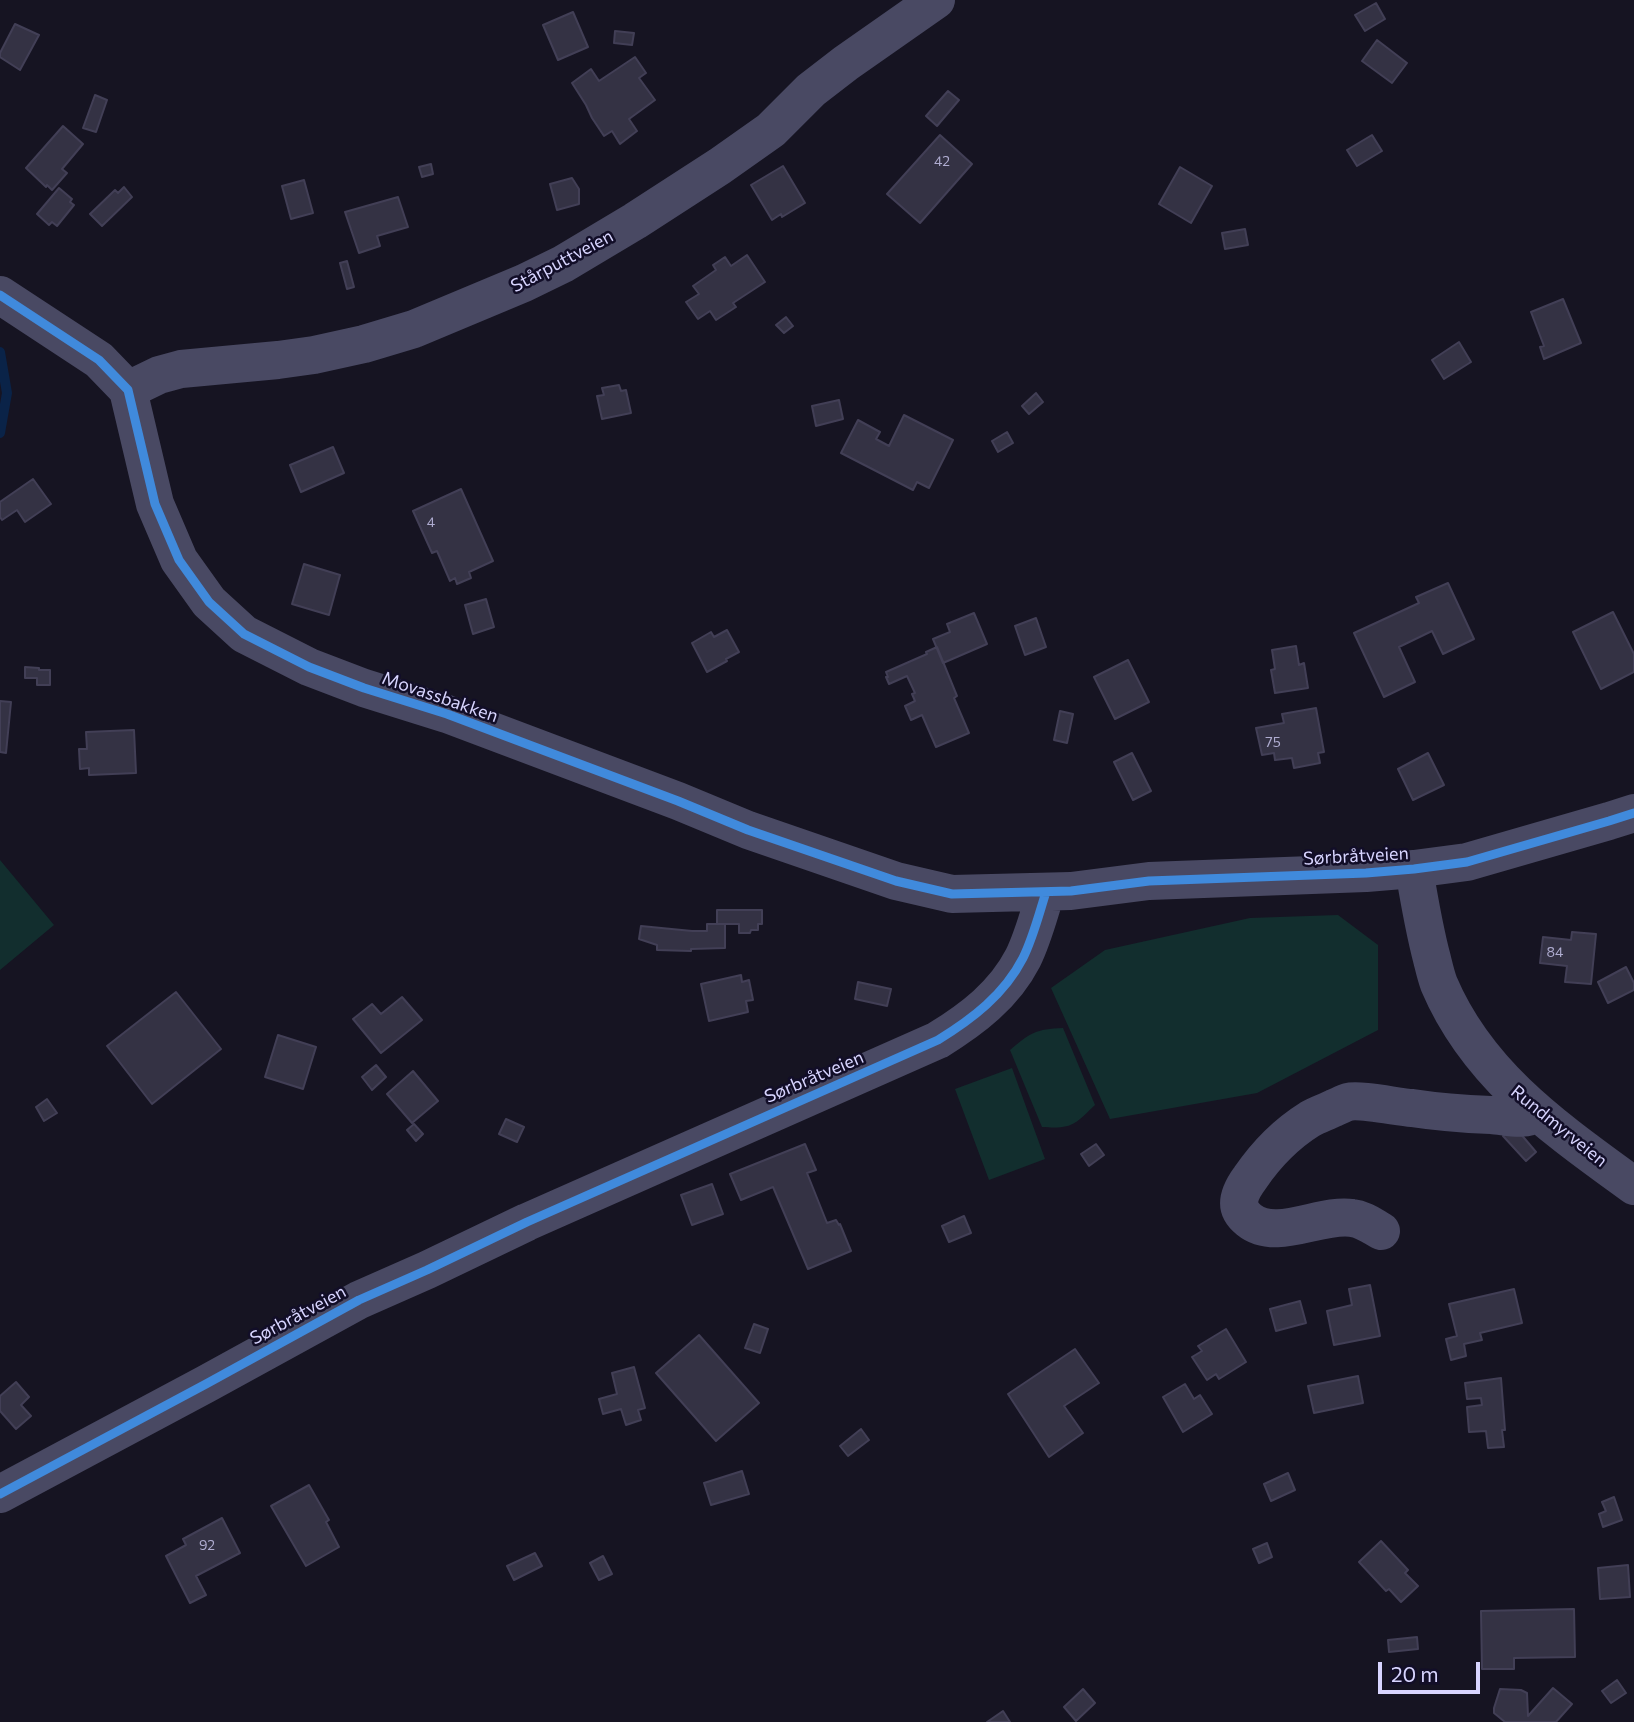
<!DOCTYPE html>
<html>
<head>
<meta charset="utf-8">
<style>
  body { margin:0 }
  #map { position:relative; width:1634px; height:1722px; overflow:hidden; background:#161422; font-family:Commissioner,sans-serif }
  canvas { display:block }
  .scale { position:absolute; left:1378px; top:1662px; width:102px; height:32px; box-sizing:border-box; border:4px solid #d8d5ff; border-top:0; padding-left:9px; font-size:21px; line-height:24px; white-space:nowrap; color:#d8d5ff; -webkit-text-stroke:5px #120e28; paint-order:stroke }
</style>
</head>
<body>
<div id="map">
<canvas width="1634" height="1722"></canvas>
<div class="scale">20 m</div>
</div>
<script>
const c = document.querySelector('canvas').getContext('2d');
c.lineJoin = 'round';
function fillPath(path, color) { c.fillStyle = color; c.fill(path, 'evenodd'); }
function strokePath(path, color, width, dash) { c.strokeStyle = color; c.lineWidth = width; c.lineCap = dash ? 'butt' : 'round'; c.setLineDash(dash || []); c.stroke(path); }
function drawText(font, color, halo, rows, align = 'center') {
  c.font = font + ' Commissioner,sans-serif'; c.lineWidth = 5; c.setLineDash([]); c.textBaseline = 'middle'; c.strokeStyle = halo; c.fillStyle = color; for (const [text, x, y, turn = 0] of rows) {
    c.save(); c.translate(x, y); c.rotate((+turn || 0) * Math.PI / 180); c.textAlign = isNaN(turn) ? turn : align; if (halo) c.strokeText(text, 0, 0); c.fillText(text, 0, 0); c.restore();
  }
}
const green = new Path2D(`
  M0 860 54 925 0 970Z
  M1338 915 1378 945V1030L1257 1093 1110 1119 1051 988 1105 950 1250 918Z
  M1063 1028 1095 1105C1074 1125 1073 1129 1042 1127L1010 1050C1030 1033 1036 1029 1063 1028Z
  M1012 1068 1045 1159 989 1180 955 1089Z`);
const stream = new Path2D(`
  M0 352 7 393 0 433`);
const building = new Path2D(`
  M1376 3 1385 19 1365 31 1355 15Z
  M573 12 588 47 558 60 543 25Z
  M15 24 39 35 20 70 0 57V53Z
  M615 31 634 33 632 45 614 43Z
  M1377 40 1407 63 1392 83 1362 61Z
  M635 57 646 73 639 78 655 100 629 119 637 131 620 144 612 131 604 136 592 118 586 105 572 83 591 69 599 81Z
  M948 91 959 100 937 126 926 116Z
  M95 95 107 100 96 132 83 128Z
  M63 126 83 144 62 169 67 173 52 190 47 185 46 187 26 168Z
  M940 135 972 164 920 223 887 194Z
  M1372 135 1382 151 1357 166 1347 150Z
  M431 164 433 174 422 177 419 167Z
  M783 166 805 203 782 217 781 214 772 220 751 185Z
  M1180 167 1212 186 1191 223 1159 204Z
  M572 178 579 189V204L557 210 550 184Z
  M304 180 313 213 291 219 282 186Z
  M124 187 132 197 102 226 90 214 115 190 118 193Z
  M59 188 72 199 70 202 74 205 57 226 52 222 49 225 37 214Z
  M398 197 408 227 377 236 380 246 359 253 345 212Z
  M1245 229 1248 245 1225 249 1222 233Z
  M747 255 765 282 733 303 736 307 716 320 710 311 698 319 686 302 699 294 693 286 716 270 713 265 725 257 731 266Z
  M347 261 354 287 347 289 340 263Z
  M1563 299 1581 343 1544 359 1540 347 1544 346 1531 312Z
  M786 317 793 326 784 333 776 325Z
  M1459 342 1471 362 1444 379 1432 360Z
  M619 385 621 391 626 390 631 413 602 419 597 396 604 395 602 388Z
  M1036 393 1043 402 1029 414 1022 406Z
  M839 400 843 419 816 426 812 406Z
  M904 415 953 440 929 488 917 482 913 490 841 453 858 420 880 432 876 439 889 446Z
  M1007 432 1013 443 998 452 992 441Z
  M333 447 344 473 301 492 290 465Z
  M33 479 51 504 25 522 17 510 2 520 0 517V502Z
  M461 489 493 561 469 572 471 578 457 584 455 578 450 581 437 551 432 553 413 511Z
  M304 564 340 575 329 615 292 604Z
  M1448 583 1474 639 1443 654 1432 631 1399 647 1415 682 1384 697 1354 633 1419 603 1416 597Z
  M486 599 494 627 473 634 465 605Z
  M1613 612 1634 654V672L1601 689 1573 632Z
  M974 613 987 644 943 663 933 639 950 632 947 624Z
  M1036 618 1046 647 1025 655 1015 626Z
  M727 630 739 652 726 659 727 661 707 672 692 643 711 632 714 637Z
  M1296 646 1299 665 1304 663 1308 688 1275 693 1271 670 1275 669 1272 650Z
  M937 647 957 696 954 698 969 733 936 747 922 715 911 720 905 706 915 701 912 694 915 693 907 676 889 684 886 677H888L886 672 927 654 926 652Z
  M1128 660 1149 702 1115 719 1094 677Z
  M25 667 39 668V670H50V685H37V678H25Z
  M0 701 11 702 6 753 0 752Z
  M1316 708 1324 752 1318 753 1320 763 1294 768 1292 758 1275 760 1274 753 1262 755 1256 728 1284 723 1282 714Z
  M1060 711 1073 714 1067 743 1054 740Z
  M134 730 136 773 89 775V768L80 769 79 749H87L86 732Z
  M1132 753 1151 791 1133 800 1114 762Z
  M1428 753 1444 785 1413 800 1398 769Z
  M717 910H762V924H758V930H751L750 933H739V924H717Z
  M707 924H725V948L691 949V951L657 950V945L639 939 641 926 692 931H707Z
  M1572 932 1596 934 1591 984 1565 982 1567 966 1540 963 1543 937 1571 940Z
  M1626 967 1634 983V990L1608 1003 1598 982Z
  M741 975 742 982 749 980 753 1000 746 1001 748 1012 709 1021 701 984Z
  M858 982 891 989 887 1006 855 999Z
  M176 992 221 1049 152 1104 107 1046Z
  M402 997 422 1020 381 1053 353 1019 372 1004 381 1014Z
  M278 1035 316 1047 303 1089 265 1077Z
  M376 1065 386 1077 372 1090 362 1077Z
  M413 1071 438 1101 412 1123 387 1094Z
  M47 1099 57 1113 44 1121 36 1107Z
  M506 1119 524 1127 517 1142 499 1134Z
  M414 1124 423 1134 416 1141 407 1130Z
  M1514 1126 1536 1152 1526 1161 1503 1136Z
  M805 1144 816 1170 807 1173 827 1223 836 1220 839 1225 840 1224 851 1251 808 1269 773 1187 741 1200 730 1174Z
  M1096 1144 1104 1155 1089 1166 1081 1154Z
  M712 1184 723 1214 692 1225 681 1195Z
  M964 1216 971 1233 949 1242 942 1226Z
  M1370 1285 1380 1336 1334 1345 1327 1311 1352 1305 1349 1289Z
  M1514 1289 1522 1323 1480 1333 1482 1340 1464 1344 1466 1356 1451 1360 1446 1339 1457 1336 1449 1304Z
  M1300 1301 1306 1323 1276 1331 1270 1309Z
  M754 1324 768 1329 760 1353 745 1348Z
  M1226 1329 1246 1362 1219 1379 1216 1374 1207 1380 1192 1357 1202 1351 1198 1346Z
  M699 1335 759 1403 716 1441 656 1373Z
  M1075 1349 1099 1383 1064 1406 1083 1433 1049 1457 1008 1394Z
  M634 1367 645 1408 638 1410 641 1420 626 1425 621 1409 603 1414 599 1399 617 1394 612 1373Z
  M1358 1376 1363 1403 1314 1413 1308 1386Z
  M1501 1378 1505 1430H1502L1504 1447 1488 1448 1486 1431 1469 1432 1467 1407 1482 1405 1481 1398 1467 1399 1465 1383Z
  M16 1382 29 1397 21 1405 31 1416 16 1429 0 1411V1396Z
  M1185 1384 1194 1399 1200 1395 1212 1414 1183 1432 1163 1397Z
  M861 1429 869 1440 848 1456 840 1446Z
  M742 1471 749 1494 711 1505 704 1483Z
  M1288 1473 1295 1490 1271 1501 1264 1484Z
  M309 1485 329 1520 326 1522 339 1547 306 1566 271 1506Z
  M1614 1497 1622 1520 1603 1527 1599 1514 1606 1511 1602 1502Z
  M222 1518 240 1553 196 1576 206 1595 190 1603 166 1556 186 1545 183 1539Z
  M1381 1541 1408 1570 1405 1573 1418 1586 1401 1602 1389 1589 1386 1591 1359 1562Z
  M1267 1543 1272 1557 1259 1563 1253 1549Z
  M535 1553 542 1566 514 1580 507 1566Z
  M603 1556 612 1574 599 1580 590 1563Z
  M1628 1565 1630 1597 1600 1599 1598 1568Z
  M1574 1609 1575 1657 1514 1658V1669H1482L1481 1611Z
  M1417 1637 1418 1649 1389 1652 1388 1640Z
  M1617 1680 1626 1693 1611 1703 1602 1691Z
  M1553 1688 1572 1704 1556 1722H1505L1494 1713V1708L1500 1689 1521 1690 1527 1693 1528 1716Z
  M1083 1689 1095 1703 1076 1721 1064 1707Z
  M1003 1711 1010 1722H987Z`);
const minor = new Path2D(`
  M0 295 99 360 128 390 155 504 179 560 209 602 244 634 309 667 364 688 447 714 678 801 748 830 896 881 952 894 1071 891 1149 881 1366 873 1414 869 1467 862 1609 821 1634 813
  M128 390 159 375 181 369 278 360 314 355 364 344 414 329 524 283 563 264 635 221 720 166 771 130 811 90 846 63 936 0
  M1414 869C1419 899 1424 929 1432 959 1434 967 1436 976 1439 984 1478 1076 1556 1129 1634 1186
  M1381 1231C1372 1226 1363 1219 1352 1218 1321 1213 1276 1242 1249 1220 1233 1207 1239 1193 1250 1178 1265 1156 1286 1134 1310 1119 1317 1115 1326 1112 1334 1108 1339 1106 1344 1103 1348 1102 1359 1099 1398 1107 1412 1108 1438 1112 1464 1114 1491 1115 1507 1116 1523 1122 1537 1113
  M0 1494 206 1384 359 1300 427 1270 527 1222 938 1040C972 1019 1004 995 1023 958 1033 938 1039 914 1046 892`);
const cycleway = new Path2D(`
  M0 295 99 360 128 390 155 504 179 560 209 602 244 634 309 667 364 688 447 714 678 801 748 830 896 881 952 894 1071 891 1149 881 1366 873 1414 869 1467 862 1609 821 1634 813
  M0 1494 206 1384 359 1300 427 1270 527 1222 938 1040C972 1019 1004 995 1023 958 1033 938 1039 914 1046 892`);
const numberNames = [
  ["42",942,161],
  ["4",431,522],
  ["75",1273,742],
  ["84",1555,952],
  ["92",207,1545]
];
const streetNames = [
  ["Stårputtveien",562,261,-28],
  ["Movassbakken",440,697,19],
  ["Sørbråtveien",1356,856,-3],
  ["Sørbråtveien",814,1077,-23],
  ["Rundmyrveien",1559,1126,39],
  ["Sørbråtveien",298,1315,-28]
];
fillPath(green, '#122e2e');
strokePath(stream, '#0a2348', 10);
fillPath(building, '#343244');
strokePath(building, '#423f56', 2);
strokePath(minor, '#494963', 38);
strokePath(cycleway, '#408adc', 9);
drawText('14px', '#afacd0', null, numberNames);
drawText('18px', '#d8d5ff', '#120e28', streetNames);
</script>
</body>
</html>
